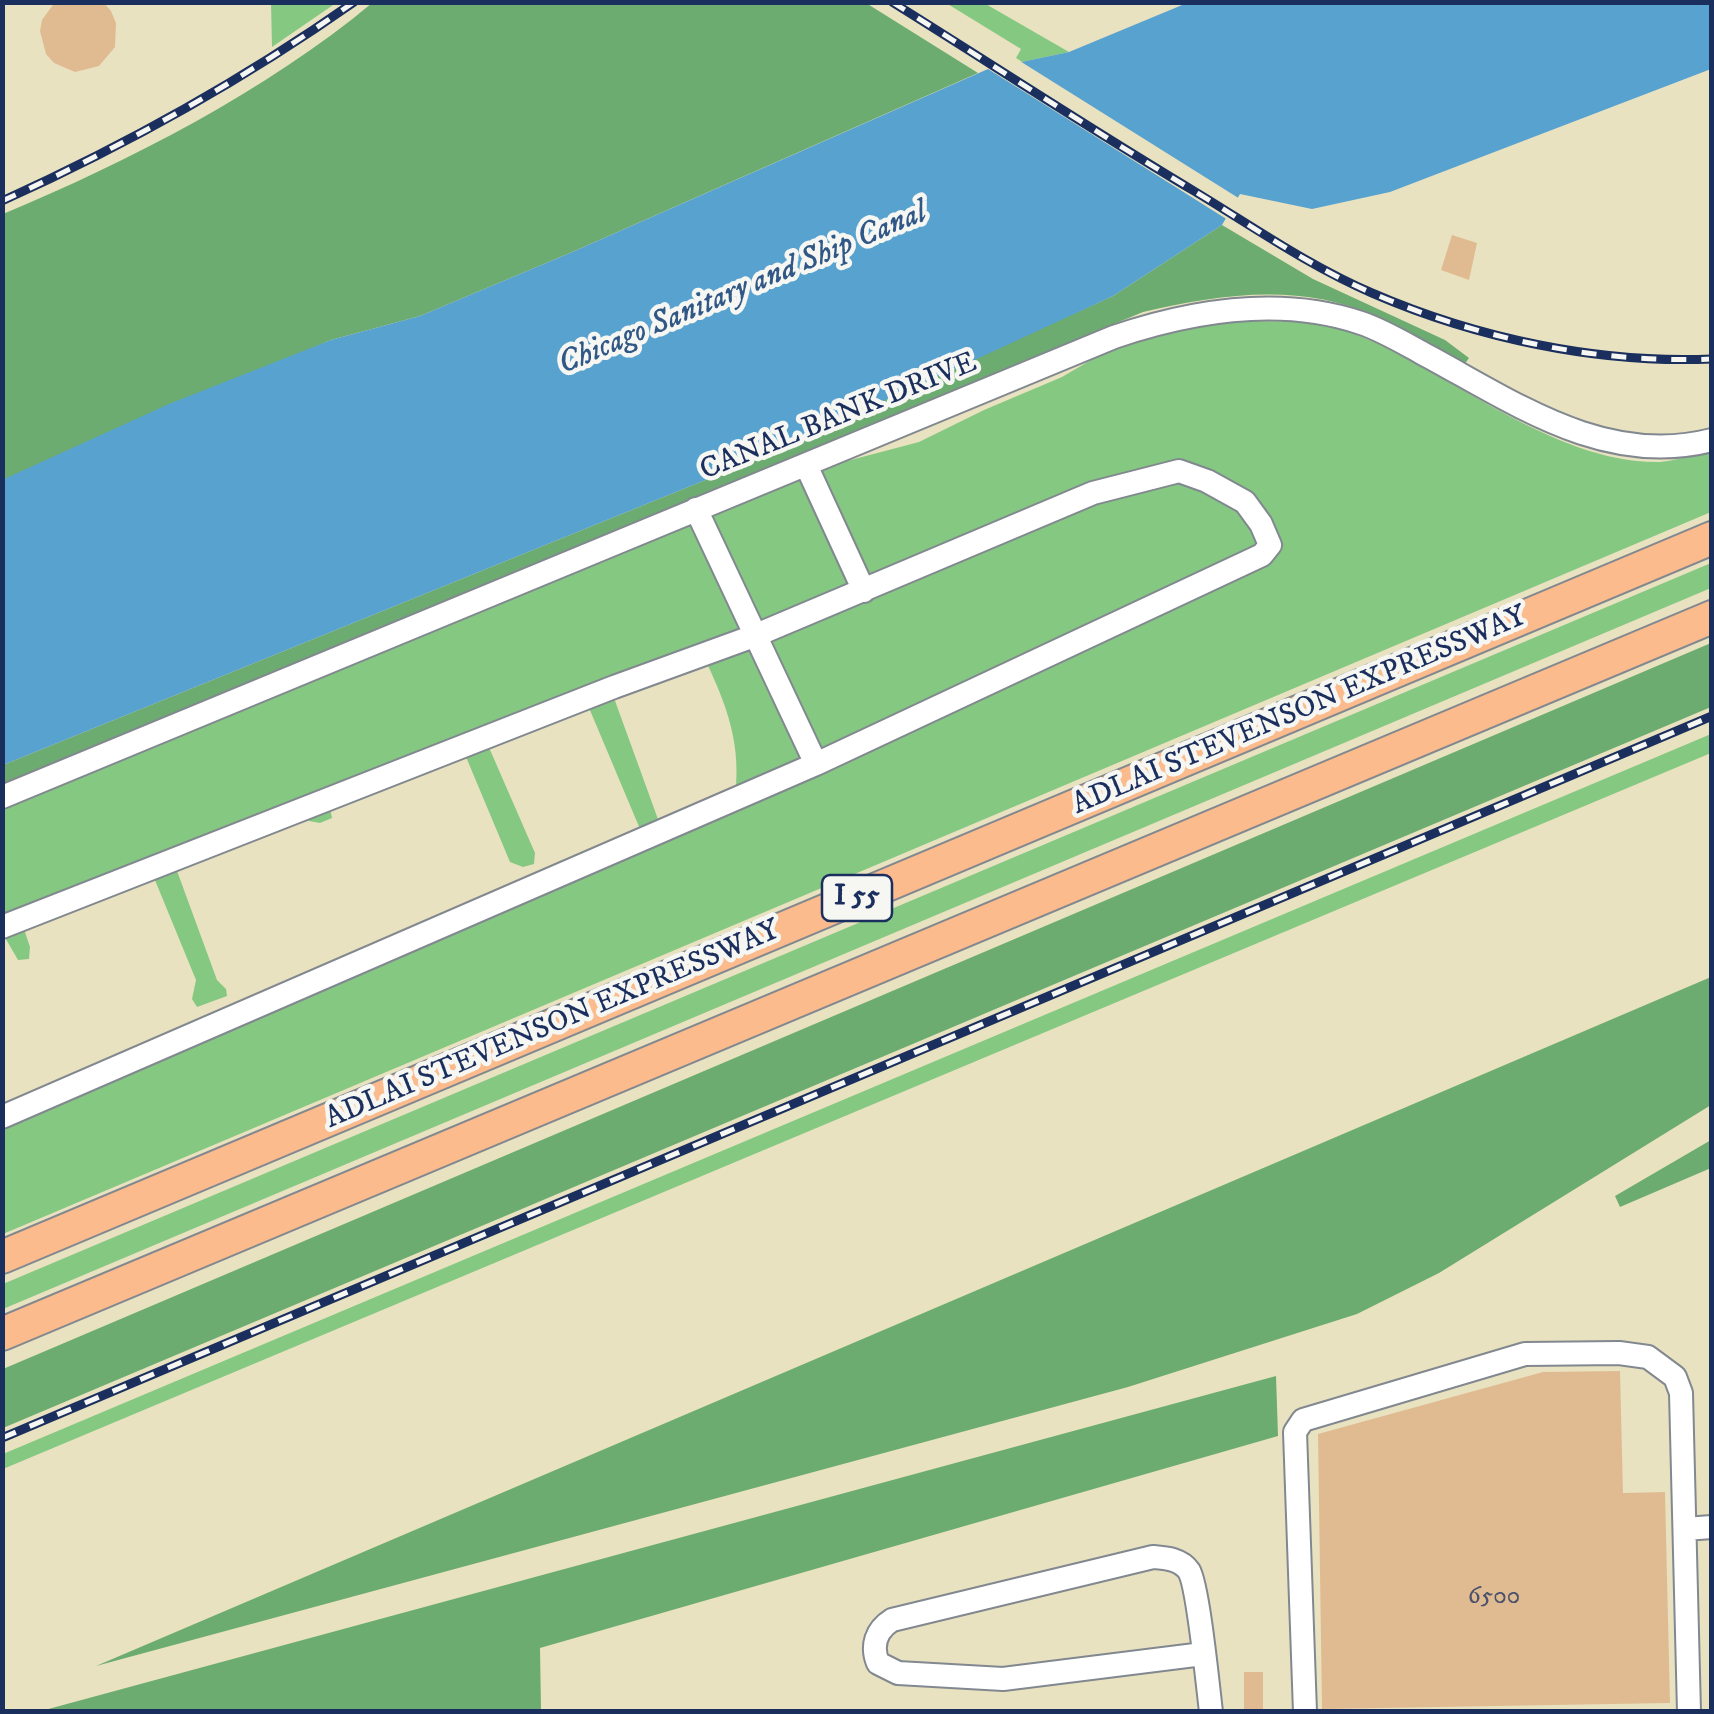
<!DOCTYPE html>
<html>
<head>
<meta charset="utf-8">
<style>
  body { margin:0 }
  #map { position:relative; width:1714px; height:1714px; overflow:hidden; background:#e9e2c0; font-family:"IM FELL DW Pica",serif }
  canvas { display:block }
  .frame { position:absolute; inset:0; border:5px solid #1b2f5e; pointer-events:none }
</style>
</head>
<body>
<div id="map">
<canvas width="1714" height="1714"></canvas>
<div class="frame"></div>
</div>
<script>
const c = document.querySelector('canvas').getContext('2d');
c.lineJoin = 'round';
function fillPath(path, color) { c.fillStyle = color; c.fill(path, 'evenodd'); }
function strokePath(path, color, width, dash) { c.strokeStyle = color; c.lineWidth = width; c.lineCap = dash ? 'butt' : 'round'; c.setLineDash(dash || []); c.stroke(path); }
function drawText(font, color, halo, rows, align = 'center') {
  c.font = font + ' "IM FELL DW Pica",serif'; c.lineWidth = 9; c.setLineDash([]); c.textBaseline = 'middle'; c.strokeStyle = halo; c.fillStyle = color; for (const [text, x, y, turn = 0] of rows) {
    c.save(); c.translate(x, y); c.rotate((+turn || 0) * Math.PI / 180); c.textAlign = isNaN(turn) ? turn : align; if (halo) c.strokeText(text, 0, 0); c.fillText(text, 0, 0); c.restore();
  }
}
const green = new Path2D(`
  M271 2H336V3L272 47Z
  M946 3H984L1069 52 1022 62 1016 58 1021 49Z
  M1240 321C1277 322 1319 319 1353 333 1449 371 1554 464 1660 462 1676 461 1695 454 1711 450V512L3 1234V1124L107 1079 123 1077 734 804C743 745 727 705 702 653L610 687 659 822 640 829 584 696 484 736 535 853 534 864 523 867 510 862 461 745 328 798 332 818 320 823 309 821 302 806 173 860 217 980 226 989 227 996 197 1007 192 999 196 980 150 868 21 920 30 947 29 959 18 960 3 934V808L790 476 919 442 984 410 1062 377 1113 347 1186 329Z
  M1711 563V588L3 1309V1284Z
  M1711 734V753L3 1469V1454Z`);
const forest = new Path2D(`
  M372 3H866L978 73 570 253 420 316 331 340 3 480V214C128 162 268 90 372 3Z
  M1222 225 1313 279 1445 340 1469 358 1464 365C1436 349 1407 330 1377 317 1302 282 1220 294 1143 312L3 785V765L703 481 1113 296Z
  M1711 643V707L3 1428V1369Z
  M1711 977V1105L1439 1273 1357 1314 1128 1387 96 1666Z
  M1711 1140V1168L1620 1207 1615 1196Z
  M1276 1376 1278 1436 540 1648 541 1711H41Z`);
const water = new Path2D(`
  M1187 3H1711V69L1390 192 1312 209 1240 194 1222 225 1113 296 968 363 703 481 3 765 2 480 169 404 331 340 420 316 570 253 988 69 1069 52Z`);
const pier = new Path2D(`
  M1015 58 1240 199 1228 220 988 69 991 63Z`);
const building = new Path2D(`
  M55 2H103L111 11 116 23 115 47 99 66 75 72 54 63 46 54 40 31 42 20Z
  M1452 235 1477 243 1469 280 1441 270Z
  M1620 1371 1623 1493 1665 1492 1670 1703 1322 1709 1318 1434 1543 1372Z
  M1244 1672H1263V1712H1244Z`);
const minor = new Path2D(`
  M806 465 864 591
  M696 509 816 764
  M2 797 1114 337C1191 311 1281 296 1361 323 1382 330 1402 342 1422 353 1512 401 1604 468 1712 440
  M2 927 614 687 754 636 1093 493 1179 471 1207 481 1245 502 1261 524 1270 545 1262 555 816 764 2 1117
  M1685 1529 1712 1527
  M1203 1654 1003 1679 898 1673 878 1663C871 1646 876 1630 892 1620L1153 1557C1166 1558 1181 1559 1189 1571 1198 1586 1208 1687 1211 1712
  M1305 1712 1295 1432 1303 1420 1525 1354 1619 1353 1648 1357 1675 1377 1681 1393 1689 1712`);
const highway = new Path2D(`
  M2 1257 1712 538
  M2 1334 1712 617`);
const rail = new Path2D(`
  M892 2C993 65 1092 130 1194 191 1252 226 1309 266 1372 293 1476 338 1598 364 1712 359
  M2 201C126 145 243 80 354 2
  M2 1438 1712 716`);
const numberNames = [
  ["6500",1494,1598]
];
const shields = [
  [857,898,70]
];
const shieldNames = [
  ["I 55",857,898]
];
const streetNames = [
  ["CANAL BANK DRIVE",839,418,-22],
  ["ADLAI STEVENSON EXPRESSWAY",1300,712,-23],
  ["ADLAI STEVENSON EXPRESSWAY",553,1026,-23]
];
const waterNames = [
  ["Chicago Sanitary and Ship Canal",743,290,-23]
];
fillPath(green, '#85c882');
fillPath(forest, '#6cac70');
fillPath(water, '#58a2d0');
fillPath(pier, '#e9e2c0');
fillPath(building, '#e0bb91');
strokePath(minor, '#82888f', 26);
strokePath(highway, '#82888f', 36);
strokePath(minor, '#fff', 22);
strokePath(highway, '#fbbb8c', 32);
strokePath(rail, '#1b2f5e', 9);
strokePath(rail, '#f6f6f2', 5, [15]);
drawText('25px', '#4c526b', null, numberNames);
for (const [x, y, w] of shields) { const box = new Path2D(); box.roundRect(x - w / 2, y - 23, w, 46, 8); c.fillStyle = '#f6f6f2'; c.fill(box); strokePath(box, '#1b2f5e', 2.5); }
drawText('bold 28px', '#1b2f5e', null, shieldNames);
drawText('30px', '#1b2f5e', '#f6f6f2', streetNames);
drawText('italic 32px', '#305786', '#f6f6f2', waterNames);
</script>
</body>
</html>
